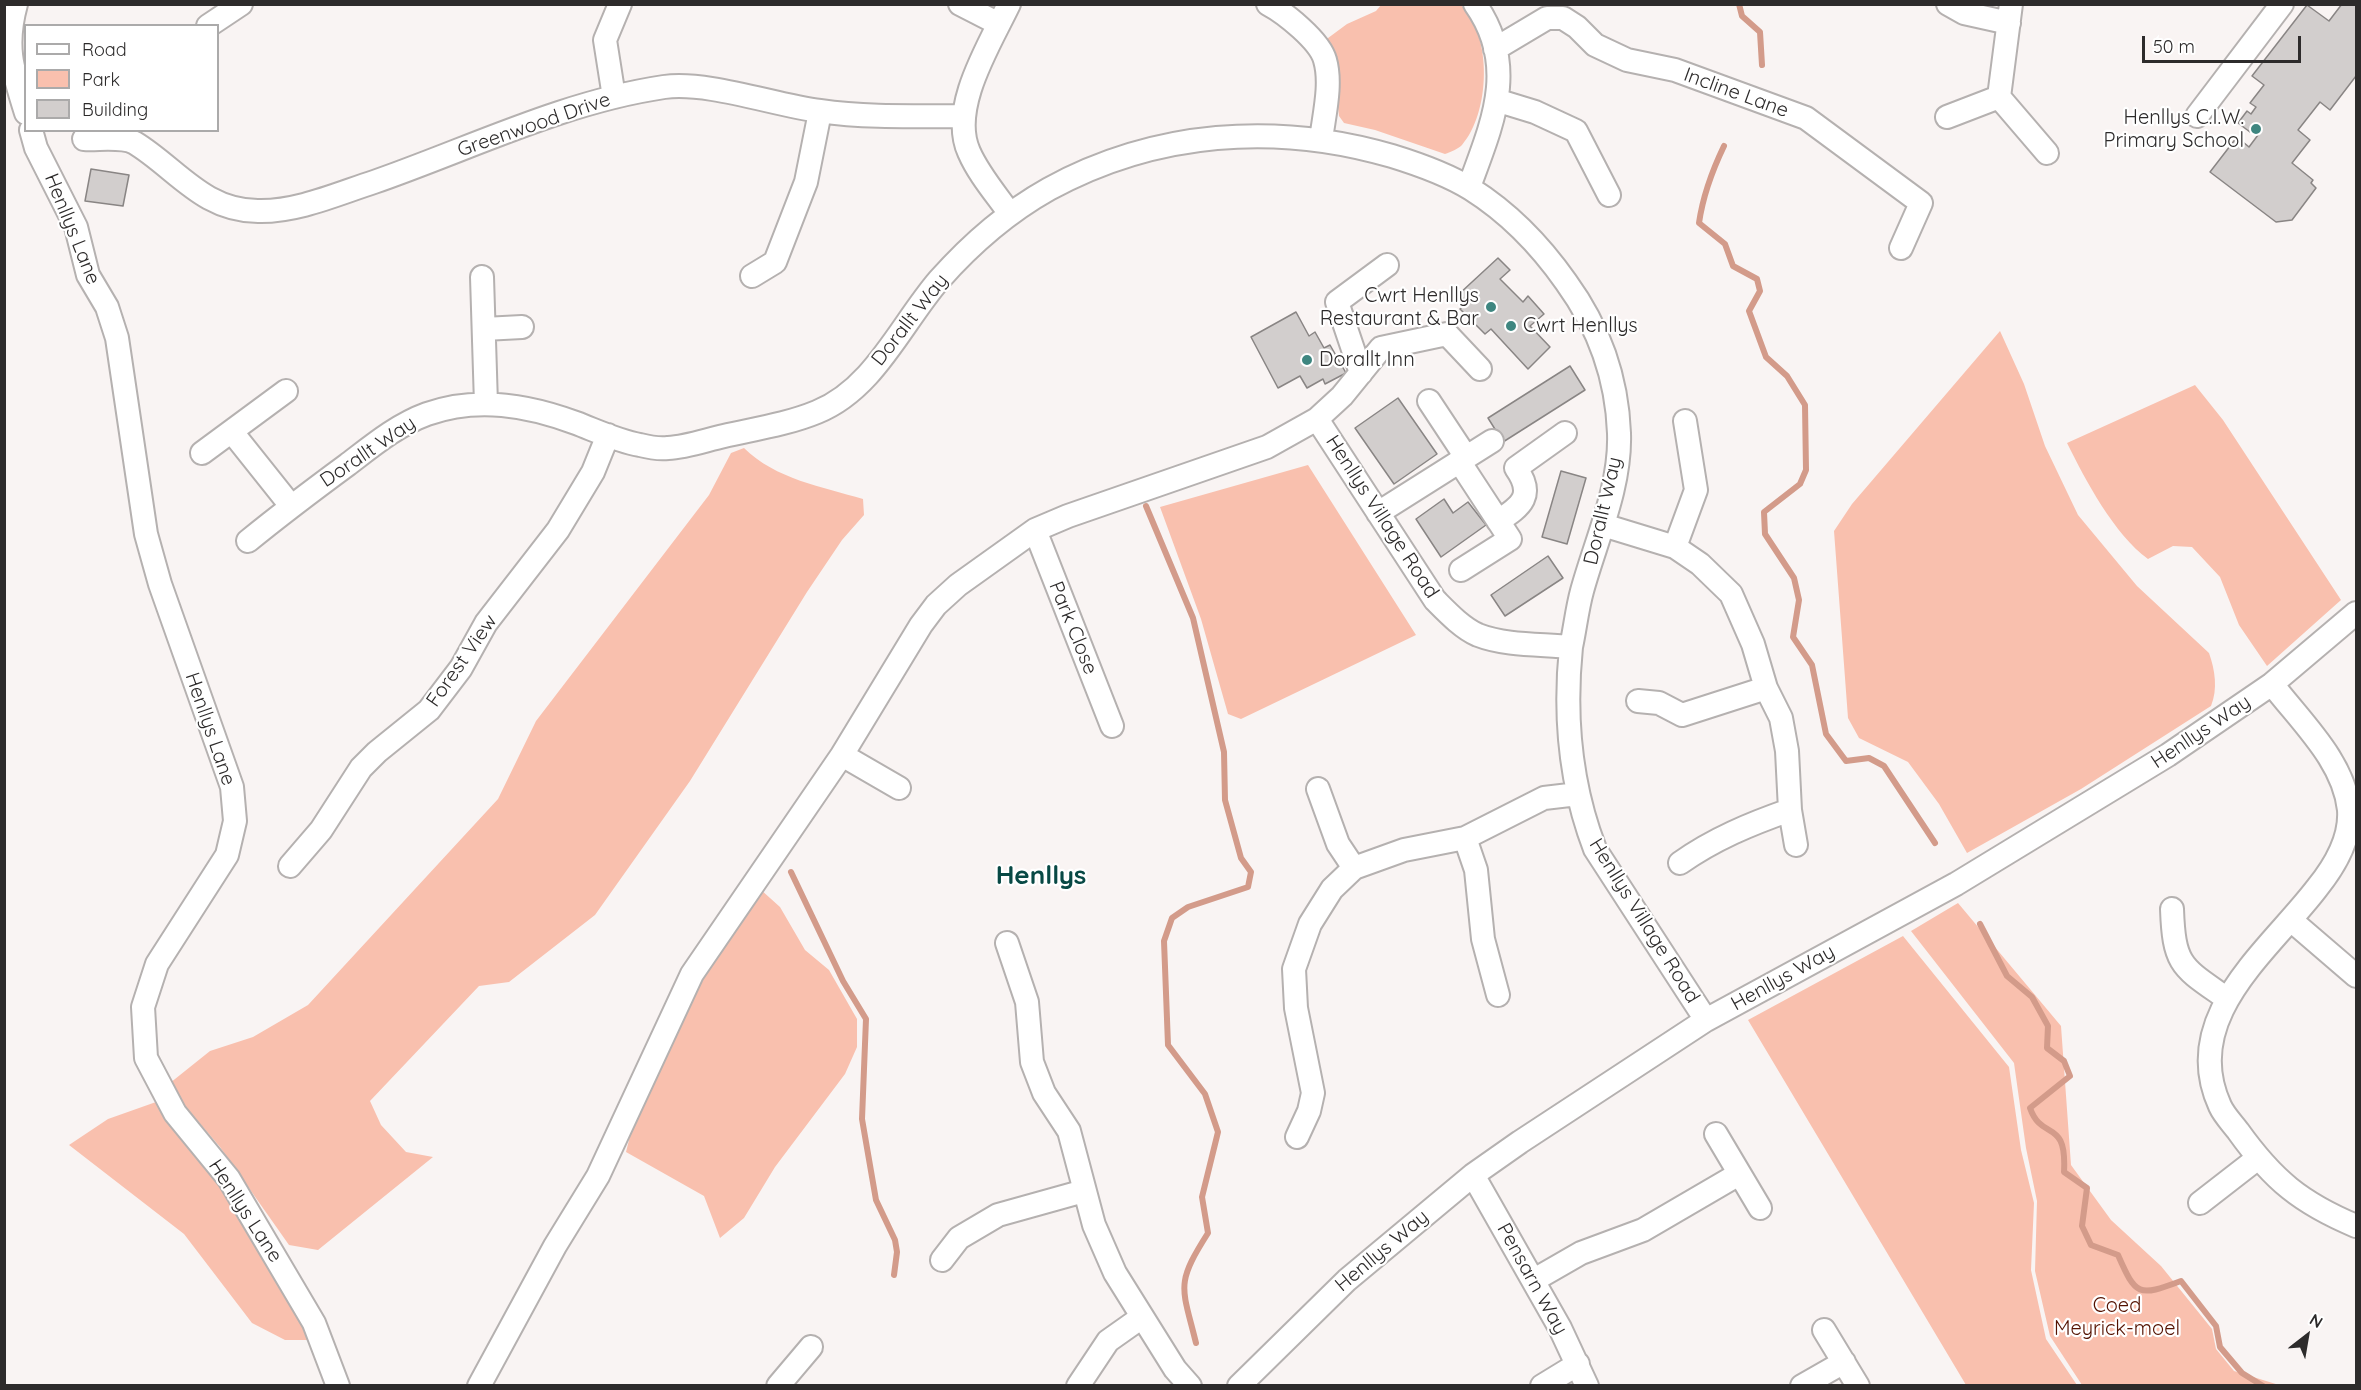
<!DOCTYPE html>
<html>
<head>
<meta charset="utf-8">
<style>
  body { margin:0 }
  #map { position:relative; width:2361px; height:1390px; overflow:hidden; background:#f9f4f3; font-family:Quicksand,sans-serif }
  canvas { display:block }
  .frame { position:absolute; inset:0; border:6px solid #2d2b2b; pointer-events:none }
  .legend { position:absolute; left:24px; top:24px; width:195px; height:108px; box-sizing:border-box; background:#fff; border:2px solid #abaaaa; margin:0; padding:8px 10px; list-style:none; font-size:18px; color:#2d2b2b }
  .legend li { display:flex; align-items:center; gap:12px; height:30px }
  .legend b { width:30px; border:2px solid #abaaaa }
  .north { position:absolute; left:2277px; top:1306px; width:60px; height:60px; -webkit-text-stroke:4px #fff; paint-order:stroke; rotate:31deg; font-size:16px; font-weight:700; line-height:24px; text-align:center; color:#2d2b2b }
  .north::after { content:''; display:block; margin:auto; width:21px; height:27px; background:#2d2b2b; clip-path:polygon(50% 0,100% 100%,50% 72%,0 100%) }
  .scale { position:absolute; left:2142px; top:36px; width:159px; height:27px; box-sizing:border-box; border:3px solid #2d2b2b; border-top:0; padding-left:8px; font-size:18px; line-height:21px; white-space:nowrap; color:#2d2b2b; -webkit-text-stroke:4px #fff; paint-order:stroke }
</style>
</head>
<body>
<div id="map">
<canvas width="2361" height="1390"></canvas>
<div class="frame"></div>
<ul class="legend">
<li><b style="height:8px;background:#fff"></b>Road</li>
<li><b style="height:16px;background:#f9c0ae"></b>Park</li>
<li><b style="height:16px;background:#d2cecd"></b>Building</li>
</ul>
<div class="north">N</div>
<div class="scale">50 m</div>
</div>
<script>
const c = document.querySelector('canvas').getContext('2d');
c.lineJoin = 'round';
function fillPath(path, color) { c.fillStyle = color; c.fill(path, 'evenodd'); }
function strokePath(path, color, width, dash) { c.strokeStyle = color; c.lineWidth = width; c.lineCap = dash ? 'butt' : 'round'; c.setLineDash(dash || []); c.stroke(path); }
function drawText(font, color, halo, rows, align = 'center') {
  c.font = font + ' Quicksand,sans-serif'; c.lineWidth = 4.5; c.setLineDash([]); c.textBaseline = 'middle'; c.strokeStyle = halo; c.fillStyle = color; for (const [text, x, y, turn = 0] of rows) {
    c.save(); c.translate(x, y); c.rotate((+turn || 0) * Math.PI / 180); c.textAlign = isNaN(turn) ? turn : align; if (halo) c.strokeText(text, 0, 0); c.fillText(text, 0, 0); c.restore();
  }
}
const green = new Path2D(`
  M1381 5H1461C1493 36 1490 113 1462 145 1458 149 1451 152 1445 154L1375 130 1344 123 1339 116 1336 90 1324 41 1347 24 1376 11Z
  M2000 331 2024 384 2045 446 2078 515 2137 586 2209 653C2215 670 2218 689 2211 706L2081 789 1967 853 1939 804 1908 762 1859 738 1848 718 1834 531 1852 504Z
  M2195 385 2223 420 2341 600 2267 666 2239 625 2220 577 2192 547 2173 546 2148 559C2114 534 2086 481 2067 443Z
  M744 448C775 479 823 487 863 499L864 515 842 540 807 592 690 781 595 915 509 982 479 986 370 1101 381 1125 406 1152 433 1157 318 1250 289 1245 220 1147 185 1106 170 1083 210 1051 253 1037 308 1005 498 799 536 721 709 495 731 453Z
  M1308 465 1416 635 1241 719 1228 714 1201 619 1160 507Z
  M760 889 780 907 805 950 829 970 857 1019V1047L845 1074 775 1167 744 1218 720 1238 704 1196 626 1152 631 1132 704 974Z
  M1958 903 2061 1026 2071 1165 2111 1220 2161 1266 2212 1329 2216 1349 2234 1371 2279 1385H2082L2050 1336 2035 1271 2037 1201 2026 1148 2014 1063 1911 931Z
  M1903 936 2009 1067 2021 1150 2034 1203 2031 1270 2046 1339 2077 1385H1966L1748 1020Z
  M156 1102 228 1198 279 1279 309 1340H285L252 1323 184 1234 69 1145 108 1119Z`);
const stream = new Path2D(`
  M1739 4 1742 16 1760 32 1762 65
  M1724 146C1712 171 1703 195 1699 223L1725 244 1733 266 1757 279 1760 291 1749 311 1766 357 1787 376 1805 405 1806 470 1800 484 1764 512 1765 534 1794 578 1799 600 1793 637 1812 665 1826 734 1846 761 1869 758 1884 766 1935 843
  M1146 506 1193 618 1224 752 1225 800 1241 858 1251 872 1248 887 1188 907 1172 918 1164 941 1168 1045 1205 1094 1218 1132 1202 1197 1208 1233C1175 1285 1182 1286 1196 1343
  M791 872 843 981 866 1019 862 1119 876 1200 895 1240 897 1252 894 1275
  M1980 924 2007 976 2032 997 2048 1026 2047 1048 2064 1061 2070 1076 2030 1108C2042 1142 2067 1117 2064 1172L2087 1188 2082 1226 2091 1245 2118 1255C2136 1296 2138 1297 2181 1281L2216 1326 2220 1347 2242 1373 2263 1386`);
const building = new Path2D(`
  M2342 4H2356V76L2330 110 2320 102 2298 130 2310 140 2292 163 2313 180 2311 183 2316 188 2292 220 2276 222 2210 172 2237 137 2249 147 2261 131 2254 126 2250 132 2238 123 2247 111 2251 114 2256 107 2250 103 2264 85 2252 76 2307 5 2329 21Z
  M91 169 129 175 123 206 85 201Z
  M1498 258 1510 270 1500 279 1523 302 1528 296 1544 314 1530 326 1550 347 1528 369 1491 329 1485 334 1460 309 1467 302 1459 294Z
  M1296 312 1309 336 1315 332 1324 348 1330 345 1346 373 1325 384 1323 379 1307 388 1300 376 1278 388 1251 337Z
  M1570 366 1585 390 1503 442 1488 418Z
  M1398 398 1437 454 1394 484 1355 428Z
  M1561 471 1586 478 1567 544 1542 537Z
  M1444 499 1453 513 1468 502 1486 525 1441 557 1416 519Z
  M1548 556 1563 578 1505 616 1491 595Z`);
const minor = new Path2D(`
  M16 4C4 48 13 71 26 113
  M960 4 999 24
  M1009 4C990 44 949 108 969 152 979 175 996 194 1010 214
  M1268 4C1285 13 1320 41 1325 60 1332 84 1324 115 1321 140
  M1948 4 1964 13 2009 23
  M208 26 241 4
  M1495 49 1547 18H1563L1577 27 1595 45 1627 60 1675 70 1806 118 1921 203 1901 248
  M614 97 605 40 620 4
  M1999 97 2047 153
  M1499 101 1535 112 1576 131 1609 195
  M2197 116 2282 4
  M1947 117 1999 97 2011 4
  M31 130 36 148 76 227 88 275 107 307 117 338 146 534 160 584 232 787 235 821 227 855 157 964 143 1007 146 1058 175 1113 229 1179 314 1323 338 1386
  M84 139C98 140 123 136 135 143 176 168 203 211 258 211 297 212 337 194 374 182 469 149 563 102 664 87 708 81 774 105 820 111 867 118 916 116 963 116
  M1469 187C1492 124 1519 66 1475 4
  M752 276 775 262 806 182 820 112
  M482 277 486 404
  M484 329 522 327
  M1361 373 1337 302 1387 265
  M1429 401 1466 457
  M1317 419 1435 600C1447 612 1462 628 1478 635 1506 646 1542 644 1571 647 1564 716 1570 784 1595 849L1706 1020
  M232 432 291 506
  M202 453 286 391
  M1459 461 1510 539 1461 570
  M1378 513 1492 441
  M1498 521C1522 506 1535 495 1516 468L1565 433
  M1603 525 1675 547 1700 564 1731 594 1753 644 1766 688 1781 718 1787 751 1790 810 1796 845
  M1035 530 1112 726
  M248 541C280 515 313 490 347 465 372 446 397 425 427 414 477 396 528 405 576 423 597 431 618 441 640 445 648 447 659 449 668 448 687 447 706 440 724 436 755 429 788 424 817 412 874 389 901 324 939 280 970 245 1008 212 1049 189 1155 131 1276 122 1392 156 1418 164 1447 174 1471 189 1509 213 1540 245 1566 282 1598 326 1617 378 1619 433 1621 487 1596 540 1582 591 1577 609 1575 629 1571 647
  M1675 547 1696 490 1685 421
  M2272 684C2301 722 2344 761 2349 810 2351 839 2334 867 2317 888 2269 951 2179 1017 2220 1106 2224 1115 2232 1123 2238 1131 2273 1180 2301 1203 2356 1226
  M1638 701 1659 703 1682 715 1766 688
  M842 755 899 788
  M1318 789 1338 844 1354 868
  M1465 838 1476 870 1483 939 1498 995
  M1680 863C1714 839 1750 824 1790 810
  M290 866 321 830 361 768 377 752 429 710 461 668 486 623 558 530 593 472 608 435
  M2172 909C2174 966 2182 967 2226 998
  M2292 921 2356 976
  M1007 943 1027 1002 1032 1062 1044 1093 1069 1131 1094 1225 1115 1273 1175 1369 1190 1386
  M1716 1134 1760 1208
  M1297 1137 1309 1111 1313 1093 1296 1008 1294 969 1310 924 1332 889 1354 868 1404 850 1465 838 1544 798 1578 794
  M1473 1175 1560 1328 1587 1386
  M2200 1203 2258 1158
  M942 1260 959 1238 998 1215 1084 1191
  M1534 1280 1581 1253 1643 1230 1739 1174
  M1824 1330 1858 1386
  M479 1386 555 1246 598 1176 692 974 842 755 921 625 936 605 958 585 1035 530 1068 516 1267 447 1317 419 1342 396 1381 348 1447 334 1480 369
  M778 1386 811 1347
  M1078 1386 1108 1341 1142 1317
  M1239 1386 1347 1280 1473 1175 1520 1142 1706 1020 1956 884 2168 755 2272 684 2356 613
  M1542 1386 1578 1364
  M1802 1386 1844 1362`);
const markers = [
  [2256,129,6,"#3e8680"],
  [1491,307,6,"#3e8680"],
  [1511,326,6,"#3e8680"],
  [1307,360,6,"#3e8680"]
];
const streetNames = [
  ["Incline Lane",1736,93,20],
  ["Greenwood Drive",534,125,-19],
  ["Henllys Lane",72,229,68],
  ["Dorallt Way",910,320,-52],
  ["Dorallt Way",368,452,-34],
  ["Dorallt Way",1603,511,-77],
  ["Henllys Village Road",1382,517,57],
  ["Park Close",1073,628,68],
  ["Forest View",462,661,-55],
  ["Henllys Lane",210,729,71],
  ["Henllys Way",2201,732,-34],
  ["Henllys Village Road",1644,921,58],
  ["Henllys Way",1783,978,-29],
  ["Henllys Lane",245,1211,57],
  ["Henllys Way",1382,1251,-40],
  ["Pensarn Way",1532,1279,61]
];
const poiNames = [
  ["Henllys C.I.W.",2244,118],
  ["Primary School",2244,141],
  ["Cwrt Henllys",1479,296],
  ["Restaurant & Bar",1479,319],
  ["Cwrt Henllys",1523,326,"left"],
  ["Dorallt Inn",1319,360,"left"]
];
const parkNames = [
  ["Coed",2117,1306],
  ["Meyrick-moel",2117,1329]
];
const districtNames = [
  ["Henllys",1041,876]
];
fillPath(green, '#f9c0ae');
strokePath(stream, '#d39b8a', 6);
fillPath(building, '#d2cecd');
strokePath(building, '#898584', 1.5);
strokePath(minor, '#b5b1b0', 26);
strokePath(minor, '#fff', 22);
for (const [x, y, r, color] of markers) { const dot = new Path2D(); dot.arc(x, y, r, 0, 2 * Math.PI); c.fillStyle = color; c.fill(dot); strokePath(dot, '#fff', 2); }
drawText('20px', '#2d2b2b', '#fff', streetNames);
drawText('20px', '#2d2b2b', '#fff', poiNames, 'right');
drawText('20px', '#541200', '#fff', parkNames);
drawText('bold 26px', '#084945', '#fff', districtNames);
</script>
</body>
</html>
